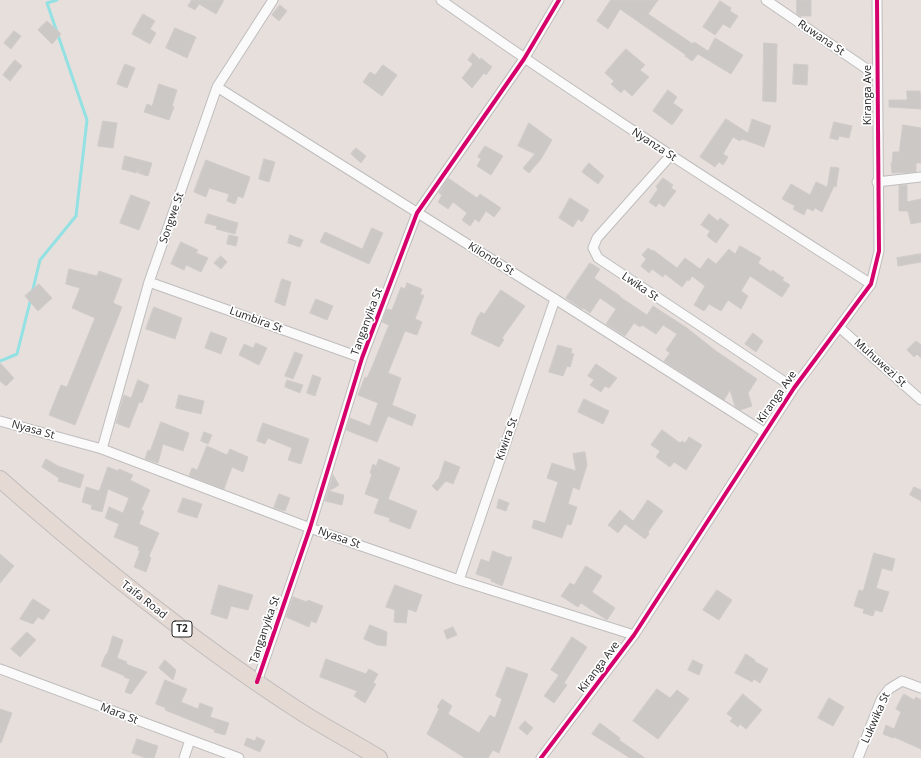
<!DOCTYPE html>
<html>
<head>
<meta charset="utf-8">
<style>
  body { margin:0 }
  canvas { display:block; background:#e6dfdc }
</style>
</head>
<body>
<canvas width="921" height="758"></canvas>
<script>
const c = document.querySelector('canvas').getContext('2d');
c.lineJoin = 'round';
function strokePath(path, color, width, dash) { c.strokeStyle = color; c.lineWidth = width; c.lineCap = dash ? 'butt' : 'round'; c.setLineDash(dash || []); c.stroke(path); }
function fillPath(path, color) { c.fillStyle = color; c.fill(path, 'evenodd'); }
function drawText(font, color, halo, rows, align = 'center') {
  c.font = font + ' "Open Sans",sans-serif'; c.lineWidth = 3.5; c.setLineDash([]); c.textBaseline = 'middle'; c.strokeStyle = halo; c.fillStyle = color; for (const [text, x, y, turn = 0] of rows) {
    c.save(); c.translate(x, y); c.rotate((+turn || 0) * Math.PI / 180); c.textAlign = isNaN(turn) ? turn : align; if (halo) c.strokeText(text, 0, 0); c.fillText(text, 0, 0); c.restore();
  }
}
const stream = new Path2D(`
  M32 293 40 260 76 216 87 120 47 3 57 0
  M0 361 17 354 31 298`);
const building = new Path2D(`
  M192 0H224L216 14 199 4 195 10 188 6Z
  M611 0H658L648 14 693 44 694 42 708 51 715 38 743 55 731 74 698 54 692 61 685 56 686 55 620 9 608 29 597 21Z
  M797 0H811V16H800L797 14Z
  M720 1 731 8 730 11 738 16 730 28 723 24 715 35 703 27Z
  M280 5 287 11 279 21 272 15Z
  M143 14 155 21 150 29 156 33 150 44 132 34Z
  M47 21 61 34 52 44 38 30Z
  M175 28 196 37 187 58 166 48Z
  M14 31 21 36 11 49 4 43Z
  M764 43 777 44 776 102 763 101Z
  M626 49 645 65 640 70 649 77 632 96 624 89 621 93 611 84 614 81 605 73Z
  M473 53 480 60 481 58 492 67 486 75 484 73 472 88 462 78 473 64 468 60Z
  M15 60 22 66 10 81 3 75Z
  M125 64 135 68 127 88 117 84Z
  M794 64 808 65 807 85 793 84Z
  M383 65 397 75 382 96 363 82 370 72 375 75Z
  M159 84 177 90 172 106 174 107 169 120 144 112 147 104 152 106Z
  M668 90 677 97 673 103 683 110 672 125 653 111Z
  M907 91H920L921 109 889 107V100H907Z
  M726 119 748 133 752 119 771 126 764 147 742 139 740 141 733 137 723 154 728 157 723 165 719 162 715 167 700 157Z
  M103 121 117 123 113 148 98 146Z
  M834 122 852 126 849 138 839 136 838 140 830 138Z
  M529 123 552 140 541 159 529 173 523 168 535 154 518 146Z
  M903 125 921 128V163H916V172L892 173 891 163H892L893 152H899Z
  M485 146 503 156 491 175 477 166 481 159 478 157Z
  M356 148 366 156 361 163 351 154Z
  M125 156 152 163 148 176 138 173 141 168 136 173 122 169Z
  M264 159 275 162 269 182 259 179Z
  M206 160 250 177 243 198 238 196 235 204 227 201 229 194 209 188 206 197 194 192Z
  M589 163 604 176 598 184 582 172Z
  M831 167 839 168 836 187 834 186 822 212 815 208 813 211 807 208 804 215 793 209 795 206 782 199 791 184 810 195 816 182 827 187Z
  M448 178 477 198 480 194 501 208 494 217 486 211 479 222 475 219 470 226 462 220 467 213 453 202 448 209 438 202 442 195 439 193Z
  M663 178 673 185 671 188 676 191 664 207 659 203 656 207 649 202 658 189 656 187Z
  M907 185V202L921 199V222L911 224 908 211H899V186Z
  M131 195 150 202 139 230 120 223Z
  M570 198 589 210 582 222 578 219 573 227 559 218Z
  M208 214 238 223 235 234 216 229 217 226 205 223Z
  M709 214 718 221 720 218 729 225 716 243 707 236 710 231 701 225Z
  M372 228 383 233 369 264 320 242 325 232 362 249Z
  M229 235 238 237 236 246 227 244Z
  M290 235 303 240 300 247 288 243Z
  M181 242 198 250 196 253 208 258 201 272 186 265 184 270 171 264Z
  M740 246 761 258 758 263 771 272 772 270 784 278 782 280 790 285 782 297 750 276 741 291 748 296 741 309 728 300 721 311 709 304 704 311 694 305 705 286 692 276 689 281 687 280 682 287 665 274 663 277 652 269 649 273 641 266 646 259 642 255 648 248 652 251 653 250 677 268 685 258 700 269 708 258 716 264 729 249 735 254Z
  M921 254V262L898 266 897 258Z
  M221 256 227 262 221 269 214 263Z
  M590 263 600 269 594 278 620 296V297L647 315 653 306 687 328 716 351 757 379 748 393 752 406 740 410 735 406 730 390 724 400 664 361 670 353 666 350 677 334 663 325 656 334 642 325 640 327 634 323 625 336 606 324 616 309 600 298 590 313 583 308 582 309 566 298Z
  M69 269 97 276 99 271 122 279 113 303 122 307 75 425 49 415 61 385 67 387 95 318 72 308 80 288 66 284Z
  M282 279 291 282 285 306 275 302Z
  M407 283 422 289 420 295H424L415 319 422 322 417 335 405 331 388 373 401 378 392 405 416 415 412 426 388 416 377 442 346 430 350 418 370 426 378 403 358 395 365 377 367 378 372 367 389 325 382 322 387 309 392 310 401 287 405 289Z
  M39 284 52 298 38 311 25 296Z
  M501 290 525 306 502 338 504 340 499 347 471 334 477 318 481 312 484 314Z
  M316 299 333 306 327 320 310 313Z
  M154 307 182 318 175 339 146 329Z
  M211 332 227 338 221 354 205 348Z
  M753 333 763 341 756 352 745 344Z
  M916 341 921 345V358L917 354 914 357 907 350Z
  M256 343 267 348 259 365 239 355 244 344 253 348Z
  M558 345 572 349 571 353 574 354 570 367 567 366 563 376 549 372Z
  M295 352 303 355 293 379 285 376Z
  M0 363 14 378 6 386 0 381Z
  M596 364 617 378 609 388 605 386 601 392 590 385 594 380 588 376Z
  M313 375 321 378 315 396 307 393Z
  M138 380 149 385 142 403 139 402 129 428 116 423 124 395 131 398Z
  M287 380 303 385 300 393 285 387Z
  M179 395 204 401 201 414 176 408Z
  M584 399 609 411 603 424 578 412Z
  M161 422 189 433 183 451 163 444 158 463 145 459 148 450 150 451Z
  M263 423 309 439 301 464 288 460 292 448 268 438 265 444 257 441Z
  M662 430 680 443 682 441 685 443 689 437 702 445 686 470 674 462 670 467 656 457 660 451 651 445Z
  M204 432 212 435 208 444 201 441Z
  M207 446 227 455 230 449 248 457 243 472 232 467 224 489 189 476 192 468 197 470Z
  M585 452 587 465 579 490 573 487 568 504 577 507 571 525 567 524 562 538 532 528 534 520 545 523 558 482 547 478 552 463 576 471 573 454Z
  M46 459 58 466 84 475 80 488 58 481 59 478 42 467Z
  M379 459 400 468 388 499 417 511 410 529 389 521 390 518 374 513 379 499 365 494 372 474 370 473 373 464 376 466Z
  M445 461 460 467 453 484 446 481 437 491 432 486 439 478Z
  M108 467 118 471 119 469 133 475 130 480 150 490 141 510 144 511 139 524 159 533 149 556 151 558 146 572 134 567 140 551 138 550 139 547 114 537 119 524 105 518 109 507 123 513 129 498 108 489 102 512 91 509 92 505 82 502 86 487 99 491Z
  M333 475 339 485 329 491 344 495 342 505 325 501Z
  M914 487 921 490V501L910 495Z
  M279 494 290 498 285 511 274 508Z
  M183 498 202 504 197 518 178 512Z
  M499 499 509 503 506 511 497 508Z
  M648 500 663 511 648 532 649 534 645 539 625 524 618 533 608 525 620 510 633 521Z
  M493 551 508 557H512L502 586 491 581V579L476 574 481 559 489 562Z
  M874 553 895 559 892 571 882 568 876 588 889 592 882 612 875 610 873 616 863 613 864 609 854 606 859 590 863 591Z
  M0 554 14 566 0 583Z
  M586 566 602 576 592 592 615 608 607 620 581 603 578 607 561 596 570 583 574 585Z
  M219 585 253 595 248 610 231 606 227 619 211 614Z
  M395 585 422 595 416 612 408 609 406 623 394 622 395 610 386 607Z
  M717 590 732 600 719 620 703 610Z
  M293 597 307 602 308 600 323 606 316 623 311 621 309 627 286 617Z
  M33 599 50 610 43 620 38 617 33 624 20 619Z
  M370 625 387 632 386 646 377 645 364 639Z
  M453 627 457 635 447 639 444 631Z
  M27 632 36 640 20 657 11 649Z
  M113 636 123 640 117 658 127 662 126 664 147 672 131 694 125 692 130 679 124 677 125 676 101 666 106 654H107Z
  M572 637 587 647 564 683 567 685 554 703 544 696 559 675 551 670Z
  M746 654 755 660 754 661 768 669 760 683 754 679 752 682 735 673Z
  M326 659 366 674 369 669 378 674 373 683 376 684 365 703 354 696 357 691 320 677Z
  M165 660 176 670 173 680 159 668Z
  M693 660 703 665 699 675 688 670Z
  M507 667 528 674 499 753 493 750 488 758H465L427 734 439 709 437 707 442 699 452 706 448 714 479 733 490 715 495 718 502 699 496 696Z
  M165 680 187 689 181 702 198 709 200 703 213 708 210 717 229 723 225 735 214 732 215 730 165 710 166 708 156 704Z
  M657 689 670 698 677 690 689 699 658 739 633 721Z
  M743 694 762 710 746 729 740 724 738 727 730 721 733 718 727 714Z
  M904 694 914 700 916 697 921 700V749L894 737 893 738 883 734 886 725 894 729 901 712 896 709Z
  M829 698 844 707 833 726 818 718Z
  M0 709 12 713 1 743 0 742Z
  M525 721 533 728 527 735 519 728Z
  M600 723 620 738 619 740 645 758H630L592 734Z
  M257 737 265 741 260 752 244 745 247 738 255 741Z
  M137 739 158 746 154 758H146L132 753Z`);
const minor = new Path2D(`
  M441 0C581 99 726 191 871 284
  M766 0 877 76
  M217 87 555 299 764 432
  M671 155 597 238 593 248 598 258 794 388
  M877 182 921 177
  M149 282 362 358
  M839 327 921 400
  M0 421 102 449 310 528 459 580 634 635
  M102 449 149 282 217 87 273 0
  M459 580 555 299
  M0 669 239 758
  M257 682 310 528 362 358 417 213 524 59 559 0
  M184 758 190 740
  M541 758 634 635 794 388 871 284 879 251 877 0
  M858 758 881 700 889 689 902 681 921 688`);
const trunk = new Path2D(`
  M0 479C95 563 194 643 301 712 326 728 353 742 379 758`);
const cycleway = new Path2D(`
  M257 682 310 528 362 358 417 213 524 59 559 0
  M541 758 634 635 794 388 871 284 879 251 877 0`);
const shields = [
  [182,629,20]
];
const shieldNames = [
  ["T2",182,629]
];
const streetNames = [
  ["Ruwana St",821,38,34],
  ["Kiranga Ave",868,95,-90],
  ["Nyanza St",654,145,33],
  ["Songwe St",172,218,-71],
  ["Kilondo St",491,259,32],
  ["Lwika St",640,287,34],
  ["Lumbira St",256,320,20],
  ["Tanganyika St",367,322,-70],
  ["Muhuwezi St",880,363,42],
  ["Kiranga Ave",777,397,-55],
  ["Nyasa St",33,430,15],
  ["Kiwira St",507,439,-71],
  ["Nyasa St",339,538,19],
  ["Taifa Road",144,600,38],
  ["Tanganyika St",265,630,-71],
  ["Kiranga Ave",599,667,-53],
  ["Mara St",119,714,21],
  ["Lukwika St",876,718,-66]
];
strokePath(stream, '#93e1e3', 3);
fillPath(building, '#ccc8c6');
strokePath(building, '#d0cbc9', 1);
strokePath(minor, '#bfbdbd', 11);
strokePath(trunk, '#bfbcbb', 18);
strokePath(minor, '#fbfafa', 9);
strokePath(trunk, '#e5d9d3', 16);
strokePath(cycleway, '#d6006c', 4);
for (const [x, y, w] of shields) { const box = new Path2D(); box.roundRect(x - w / 2, y - 8, w, 16, 3); c.fillStyle = '#fff'; c.fill(box); strokePath(box, '#272727', 1); }
drawText('bold 10px', '#272727', null, shieldNames);
drawText('11px', '#272727', '#fff', streetNames);
</script>
</body>
</html>
